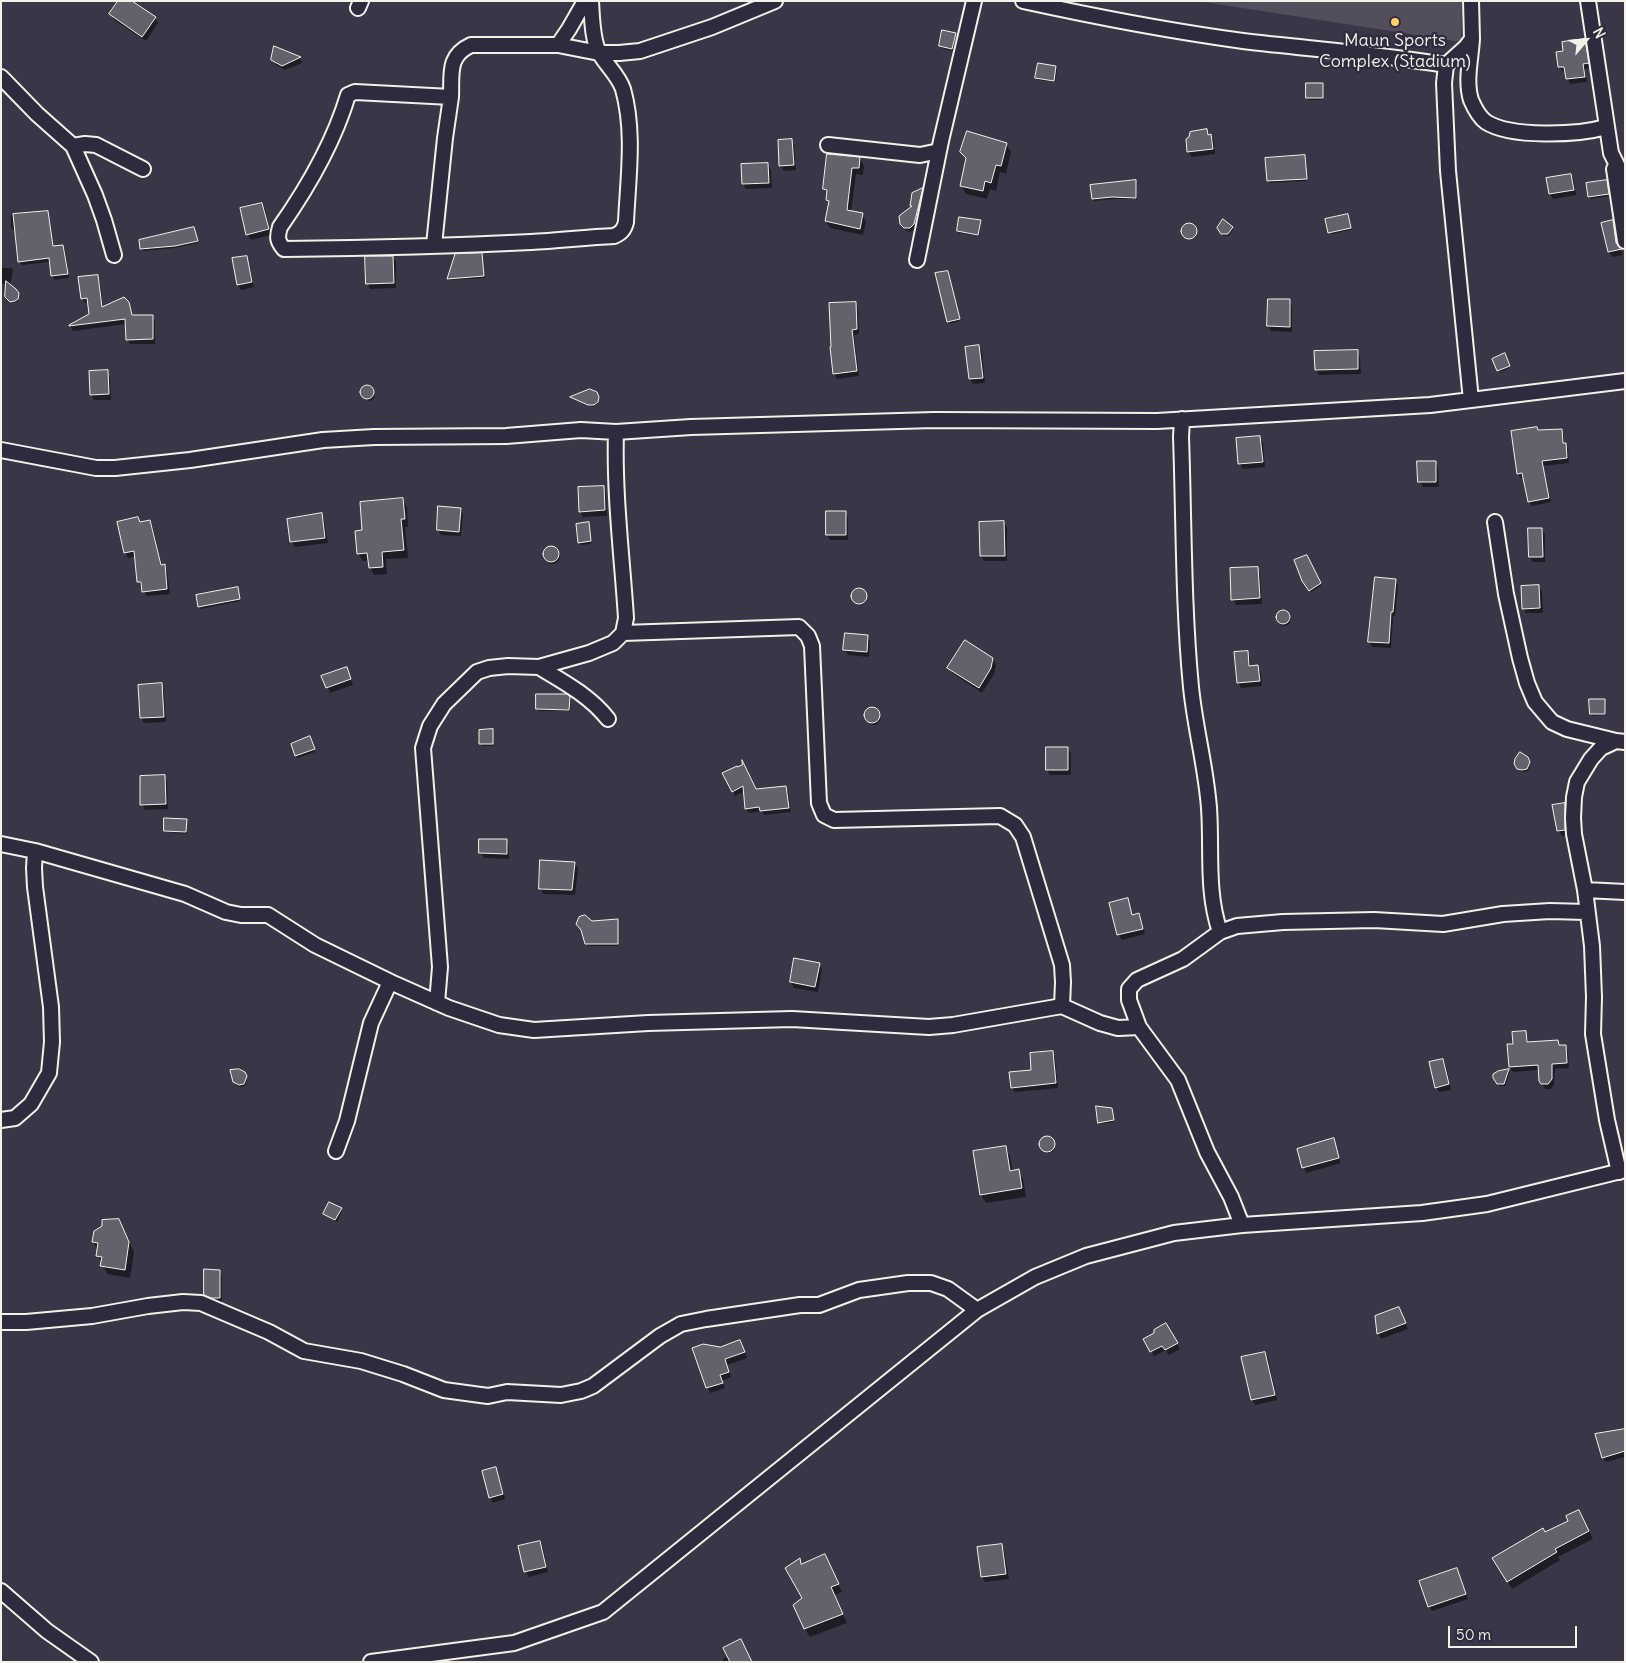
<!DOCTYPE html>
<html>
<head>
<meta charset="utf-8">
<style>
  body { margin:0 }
  #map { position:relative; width:1626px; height:1663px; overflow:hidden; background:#3b3647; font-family:Delius,sans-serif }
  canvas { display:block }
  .frame { position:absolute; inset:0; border:2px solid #f4f1e8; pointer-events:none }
  .north { position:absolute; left:1561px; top:15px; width:50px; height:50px; -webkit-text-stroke:4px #2f2a3d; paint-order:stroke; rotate:62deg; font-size:14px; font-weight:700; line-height:20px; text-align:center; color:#f4f1e8 }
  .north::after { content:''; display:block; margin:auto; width:18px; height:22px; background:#f4f1e8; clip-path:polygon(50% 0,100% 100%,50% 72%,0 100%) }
  .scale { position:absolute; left:1448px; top:1626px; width:129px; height:22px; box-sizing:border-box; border:2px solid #f4f1e8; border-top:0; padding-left:6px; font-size:15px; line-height:18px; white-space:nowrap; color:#f4f1e8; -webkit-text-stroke:4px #2f2a3d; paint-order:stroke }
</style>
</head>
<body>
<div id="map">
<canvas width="1626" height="1663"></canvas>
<div class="frame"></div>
<div class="north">N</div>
<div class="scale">50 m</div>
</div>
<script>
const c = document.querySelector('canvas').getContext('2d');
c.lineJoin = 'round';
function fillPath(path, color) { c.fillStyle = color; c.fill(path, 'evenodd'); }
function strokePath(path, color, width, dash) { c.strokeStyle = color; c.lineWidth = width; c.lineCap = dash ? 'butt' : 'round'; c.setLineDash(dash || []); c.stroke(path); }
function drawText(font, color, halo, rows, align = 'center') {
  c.font = font + ' Delius,sans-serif'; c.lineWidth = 4.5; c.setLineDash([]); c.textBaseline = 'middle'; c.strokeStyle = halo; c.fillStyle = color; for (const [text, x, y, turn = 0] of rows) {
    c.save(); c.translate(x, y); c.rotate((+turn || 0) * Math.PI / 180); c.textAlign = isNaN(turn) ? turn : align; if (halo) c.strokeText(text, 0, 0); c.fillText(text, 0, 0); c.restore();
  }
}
const green = new Path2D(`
  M1198 1H1462L1461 42Z`);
const shadow = new Path2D(`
  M111 14 155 18 158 23 146 41 114 20Z
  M955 34 956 36 953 51 941 48 940 46Z
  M1584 40 1587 45 1591 68 1585 69 1587 82 1570 84 1566 72H1563L1560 67 1565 52Z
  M275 48 300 58 302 63 285 70 276 65 273 60Z
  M1056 67 1057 70 1055 82 1038 80 1037 77Z
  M1322 84 1323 100H1308L1307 98Z
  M1207 131 1214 141 1215 154 1192 157 1188 152 1191 138Z
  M791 140 794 145 796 170 784 171 780 166Z
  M1006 144 1011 152 1006 174 1000 172 996 191 990 189 987 199 966 194 961 185 967 161 961 152Z
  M1304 157 1307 181 1269 183 1266 159Z
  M860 158 864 166 863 175 856 174 851 212 862 214 866 222 863 235 830 228 826 221 830 204 827 200 828 195 824 188Z
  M768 164 771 170 772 188 746 189 743 184Z
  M1571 175 1574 180 1576 195 1553 199 1550 194Z
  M1136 181 1137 199H1114L1094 201 1093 199 1092 186Z
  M1607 183 1609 196 1591 199 1589 197Z
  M922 190 924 193 916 228 910 232 905 230 902 226 911 205Z
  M262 204 265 209 271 235 251 240 247 234Z
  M47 212 49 216 54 248 63 247 65 250 69 278 55 280 52 276 50 262 22 265 19 261 16 231H14L11 227V215Z
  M1348 218 1351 230 1331 234 1329 232Z
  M980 221 981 223 979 236 959 233 958 231Z
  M1612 222 1615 227 1619 247 1623 255 1612 257 1609 252 1603 224Z
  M1183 232a7 7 0 1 1 14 0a7 7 0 1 1-14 0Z
  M1219 228H1232L1233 230 1229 236H1223Z
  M195 231 198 243 175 248 143 251 142 249Z
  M481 255 485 278 449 280 448 278Z
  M246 257 249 262 254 287 241 290 238 284Z
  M393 257 396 262V288L370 289 367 283Z
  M1 268H12L13 270 10 286 18 294V301L12 303 6 297V286L1 282Z
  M948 272 960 321 950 324 937 274Z
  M97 276 100 281 103 308 128 303 133 316H152L155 321V344H130L127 339V324L73 331 70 326 90 315 89 302 85 303 82 298Z
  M1289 301 1292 306V332L1271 331 1268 326Z
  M855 303 858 308 859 334 854 335 859 376 837 379 834 374Z
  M979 347 982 352 985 383 973 384 970 379Z
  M1357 351 1360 357 1361 374 1319 375 1316 370Z
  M1505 357 1510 368 1499 372 1498 370Z
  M107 371 110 377 111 400H94L91 395 90 372Z
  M368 386 371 388 375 397 371 401 367 400 362 395 361 390 364 387Z
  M599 397 598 404 593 407 572 398Z
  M1561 430 1564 435V444L1568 449 1569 463 1543 466 1551 502 1532 506 1529 501 1524 478H1521L1518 474 1538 431Z
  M1259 437 1263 443 1265 467 1243 469 1240 464 1237 439Z
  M1435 462 1438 467 1439 487H1423L1420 482Z
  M603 487 606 493 607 516 583 517 580 511Z
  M402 500 407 507 408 527H405L408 558 386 559 387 574 374 575 370 568 369 561H363L358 553 364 531Z
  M460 509 463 515 461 536 441 535 438 529Z
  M845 512 848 518V540H830L827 535Z
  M321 514 324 520 328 543 295 547 292 542 288 520Z
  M150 522 153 527 162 566H164L167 571 170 594 147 596 139 582 136 556 128 558 125 552 141 524Z
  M1004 523 1007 528V561H984L981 556Z
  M588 524 591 544 580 545 579 543Z
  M1541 529 1545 534V562H1533L1530 557Z
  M544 556a8 8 0 1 1 16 0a8 8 0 1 1-16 0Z
  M1306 556 1321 586 1311 592 1304 581Z
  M1257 568 1260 574 1262 604 1236 605 1233 600Z
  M1395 581 1398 585 1395 616H1393L1391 648 1372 647 1370 642Z
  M1539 586 1542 592 1543 613H1526L1523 608Z
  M853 597a7 7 0 1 1 14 0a7 7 0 1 1-14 0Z
  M238 590 240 601 201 609 199 606Z
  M1277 619a7 7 0 1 1 14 0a7 7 0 1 1-14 0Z
  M867 636 870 641 869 657 848 655 845 650Z
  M1247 652 1250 658 1251 667H1258L1261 672 1262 686 1241 688 1238 682Z
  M993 659 996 665 994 674 982 693 952 673 949 668Z
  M346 668 353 685 330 693 323 676Z
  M161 685 164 690 166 722 144 723 141 717Z
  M569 698 571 700 570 711H539L538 709Z
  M1604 700 1606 715 1592 716 1591 713Z
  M871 708 876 710 881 719 876 725H872L865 718V713L867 709Z
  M492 730 493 746H482L481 731Z
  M311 740 315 752 297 758 292 744Z
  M1068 748 1071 753V775H1050L1047 770Z
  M1528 761 1530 765 1528 771 1524 772 1520 771 1516 764Z
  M737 769 756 790 785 787 788 792 791 812 764 815 762 811 749 813 746 809 745 791 735 796 733 791Z
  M164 777 167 782 168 809 145 810 142 804Z
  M1564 804 1567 809V835L1562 836 1558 831Z
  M186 820 187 834 166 832 165 830Z
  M481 840 506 841 509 846V859L484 858 481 853Z
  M574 863 578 868 575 895 543 894 540 888Z
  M1127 900 1133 916 1138 914 1141 920 1145 934 1122 940 1119 935Z
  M617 921 618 946H588L586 943 592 922Z
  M795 960 819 964 822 969 818 992 794 988 791 982Z
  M1525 1033 1529 1043 1558 1041 1561 1046H1565L1568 1051 1569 1068 1555 1069 1554 1085 1551 1089H1545L1539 1079V1070L1513 1072 1510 1067 1514 1045Z
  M1052 1052 1055 1057 1058 1088 1015 1092 1012 1088Z
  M1443 1060 1446 1065 1451 1090 1439 1092 1436 1087Z
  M1509 1070 1510 1072 1505 1086H1499L1495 1078Z
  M244 1073 247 1080 246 1084 243 1087 237 1086 233 1079Z
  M1111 1110 1114 1122 1101 1124 1100 1122Z
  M1041 1146a7 7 0 1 1 14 0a7 7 0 1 1-14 0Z
  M1333 1140 1341 1163 1306 1173 1298 1149Z
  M1005 1147 1010 1156 1013 1172 1018 1171 1023 1179 1026 1197 986 1203 981 1195Z
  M341 1209 342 1211 337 1222 324 1214Z
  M123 1229 134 1252 130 1278 107 1274 98 1255V1250L93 1242Z
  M219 1271 222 1276V1303H215L208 1300 205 1294Z
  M1402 1314 1408 1329 1381 1339 1378 1334 1376 1317Z
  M1166 1324 1180 1349 1169 1355 1166 1350 1154 1356 1145 1339 1155 1333Z
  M743 1347 747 1358 727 1365 731 1377 722 1381 725 1388 710 1393 693 1349Z
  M1265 1353 1268 1358 1277 1400 1255 1405 1252 1400 1243 1358Z
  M1624 1429H1625V1457L1606 1462 1603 1457Z
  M495 1468 498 1473 505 1499 493 1503 490 1497Z
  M1583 1519 1593 1539 1558 1557 1560 1560 1512 1589 1494 1559 1569 1521Z
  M540 1543 543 1548 548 1572 529 1577 526 1571Z
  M1001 1545 1004 1550 1009 1579 985 1582 982 1577Z
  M799 1560 802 1565 829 1564 842 1592 834 1595 847 1623 810 1637 805 1629Z
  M1459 1575 1468 1599 1432 1611 1429 1606Z
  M728 1656 751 1662H723V1659Z`);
const building = new Path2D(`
  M118 1H132L156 17 142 37 109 14Z
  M942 30 956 33 952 49 939 46Z
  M1585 39 1589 63 1583 64 1585 77 1566 79 1564 67H1558L1556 52 1563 51 1562 42Z
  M274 46 301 57 282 66 271 60Z
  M1038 63 1056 66 1054 81 1035 78Z
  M1306 83H1323V98H1306Z
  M1207 129 1208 135 1211 134 1213 149 1187 152 1186 139 1189 137 1190 132Z
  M967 131 1007 143 1001 166 996 165 991 183 985 181 983 191 960 186 966 158 960 152Z
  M792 139 794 165 779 166 778 140Z
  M827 154 860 157 859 168H852L847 210 863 213 860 229 825 221 829 201 826 200 827 190 823 189Z
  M1305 155 1307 179 1267 181 1265 158Z
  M768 163 769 183 742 184 741 164Z
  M1571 174 1574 190 1549 194 1546 178Z
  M1136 180V198L1112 197 1092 199 1090 185Z
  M1607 180 1609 194 1588 197 1586 183Z
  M923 188 914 224 910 228H904L900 224 899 216 912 206H910L912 193Z
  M262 203 269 229 246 235 240 208Z
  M48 211 53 246 63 245 68 274 51 276 49 258 18 262 13 214Z
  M1348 214 1351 228 1328 233 1325 219Z
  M959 217 981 220 978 235 957 231Z
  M1223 219 1233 227 1228 234H1221L1217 228Z
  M1613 220 1616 243 1622 249 1608 252 1601 223Z
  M1181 231a8 8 0 1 1 16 0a8 8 0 1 1-16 0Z
  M194 227 198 241 175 246 140 249 139 240Z
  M482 253 484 276 447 279 455 254Z
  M247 256 252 282 237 285 232 258Z
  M365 256H393L394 283 366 284Z
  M948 271 960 319 947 322 935 273Z
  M98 275 102 307 124 297 129 302 132 315H153V339L126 340 125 319 69 326V325L89 314 87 298 81 299 78 277Z
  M6 281 16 289 19 293 18 299 15 301 10 302 5 297Z
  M1268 299H1290V327L1267 326Z
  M856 302 857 329 852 330 857 371 833 374 830 347H831L829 303Z
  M979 345 983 378 969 379 965 347Z
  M1358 350V369L1315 370 1314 351Z
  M1505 353 1510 366 1497 371 1492 359Z
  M108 370 109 394 90 395 89 371Z
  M360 392a7 7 0 1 1 14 0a7 7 0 1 1-14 0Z
  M590 389 597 392 599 397 598 402 594 405H588L570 397Z
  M1537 427 1538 430 1562 429 1563 443H1566L1567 458 1542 461 1549 498 1528 502 1522 473 1517 474 1511 431Z
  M1260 436 1263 462 1238 464 1236 438Z
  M1417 461H1436V482H1418Z
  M604 486 605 510 579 512 578 487Z
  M403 498 405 519H401L404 550 382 552 383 567 369 568 367 553 357 554 355 531 362 530 360 502Z
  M438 506 461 508 459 532 437 530Z
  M826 511H846V535H826Z
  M322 513 325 538 290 542 287 519Z
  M138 517 140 522 150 520 161 565 165 564 167 589 142 592 141 582H137L134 551 124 553 117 522Z
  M1004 521 1005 556H980L979 522Z
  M589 522 591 541 578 543 576 524Z
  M1528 528H1542L1543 557H1529Z
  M543 554a8 8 0 1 1 16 0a8 8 0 1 1-16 0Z
  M1307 555 1321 583 1309 591 1302 581 1294 560Z
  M1258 567 1260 598 1231 600 1230 568Z
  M1375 577 1396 579 1393 612H1391L1389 643 1368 642Z
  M1539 585 1540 608 1522 609 1521 586Z
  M238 587 240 599 198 607 196 595Z
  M851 596a8 8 0 1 1 16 0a8 8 0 1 1-16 0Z
  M1276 617a7 7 0 1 1 14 0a7 7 0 1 1-14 0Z
  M845 633 868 635 867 652 843 650Z
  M965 640 993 658 991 668 979 688 947 668Z
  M1248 651 1249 666 1258 665 1260 681 1237 683 1234 652Z
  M347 667 351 679 326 688 321 676Z
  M162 683 164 717 140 718 138 685Z
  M536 694H567L570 697 569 710 536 709Z
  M1589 699H1605V714H1590Z
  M864 715a8 8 0 1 1 16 0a8 8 0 1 1-16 0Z
  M493 729V744H479V730Z
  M310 736 315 749 295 756 291 744Z
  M1046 747H1068V770H1046Z
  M1520 752 1528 757 1530 762 1527 769 1522 770 1517 769 1514 764 1515 759Z
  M742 760 756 789 786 786 789 808 760 811 759 807 745 809 743 786 732 792 722 773 737 766V767L742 765Z
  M165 775 166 804 140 805V776Z
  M1565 803V830L1557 831 1552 805Z
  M164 818 187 819 186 832 164 831Z
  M479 839H507V854L479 853Z
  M540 860 575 862 572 890 539 889Z
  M1128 898 1132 915 1139 913 1143 929 1117 935 1109 903Z
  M585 915 592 921 618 919V944H585L581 930 576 924 579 917Z
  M794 958 820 963 815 987 790 982Z
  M1526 1031 1527 1042 1558 1040 1559 1045H1566L1567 1063 1552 1064V1079L1548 1084H1541L1539 1081 1538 1065 1509 1067 1507 1044H1513L1512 1032Z
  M1053 1051 1056 1083 1011 1088 1009 1072 1031 1070 1030 1053Z
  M1443 1059 1449 1084 1435 1088 1429 1062Z
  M239 1069 245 1072 247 1076 244 1084 239 1085 233 1082 230 1070Z
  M1509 1069 1504 1084H1497L1493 1078V1074L1498 1071Z
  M1096 1106 1112 1108 1114 1120 1098 1123Z
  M1039 1144a8 8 0 1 1 16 0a8 8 0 1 1-16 0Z
  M1334 1138 1339 1158 1302 1168 1297 1149Z
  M1006 1146 1010 1171 1019 1169 1022 1188 980 1195 973 1151Z
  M329 1202 342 1208 335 1220 323 1214Z
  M119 1219 129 1242 125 1270 100 1266 102 1257 96 1256 98 1243 92 1242 94 1231 102 1226V1220Z
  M204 1269 220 1270V1298H211L204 1295Z
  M1399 1307 1406 1323 1377 1334 1375 1316Z
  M1166 1323 1178 1343 1165 1350 1162 1346 1150 1352 1143 1339 1154 1333V1330Z
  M740 1340 745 1352 725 1359 729 1372 720 1375 723 1383 706 1388 692 1348 703 1344 720 1347Z
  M1265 1352 1275 1395 1251 1400 1241 1357Z
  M1625 1429V1451L1602 1458 1595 1434Z
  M496 1467 503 1494 489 1498 482 1471Z
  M1579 1510 1589 1531 1555 1549 1557 1552 1507 1582 1492 1558 1543 1528 1545 1532 1568 1521 1566 1516Z
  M540 1541 546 1567 524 1572 518 1546Z
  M1002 1544 1006 1574 981 1577 977 1547Z
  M825 1554 839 1584 831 1587 843 1614 804 1629 793 1605 802 1598 785 1568 800 1558 801 1564Z
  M1457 1568 1466 1594 1428 1607 1419 1581Z
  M741 1639 752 1662H730L723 1648Z`);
const street = new Path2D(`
  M1588 1 1611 153 1625 181
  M358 8 361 1
  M1472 39C1471 58 1465 81 1471 100 1474 107 1479 117 1486 122 1511 138 1578 135 1606 127
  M558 45 569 29 585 1
  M1446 65 1466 47 1472 39 1471 1
  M1 77 37 114 73 146 95 195 104 220 114 255
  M451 97C452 74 447 56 471 45H558L599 53H619L640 51 712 27 775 1
  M828 145 920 155 939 151
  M73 146 85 144 96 145 143 169
  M1614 169 1625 241
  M434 245 445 138 451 97 355 92 348 95C334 142 308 187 280 227 277 237 277 241 284 249 366 248 449 246 531 242 558 241 586 237 614 236 621 233 624 230 626 222 628 178 635 132 623 89 618 75 607 66 600 54 592 42 592 15 591 1
  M917 260 941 141 974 1
  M1471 400 1625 381
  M1182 419 1181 437C1184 520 1183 604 1191 687 1195 728 1206 767 1209 808 1212 849 1206 891 1220 932
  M1 450 96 468H115L190 460 323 440 374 437 506 436 581 430 616 432 691 427 934 420 1157 421 1430 405 1471 400 1448 171 1444 83 1446 65C1379 54 1311 49 1243 41 1169 31 1096 17 1023 1
  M1495 522 1506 594 1520 658 1527 683 1535 702 1552 722 1567 729 1616 741
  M623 633 799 627 808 636 812 646 819 803 824 815 834 820 1000 816 1015 825 1023 837 1062 965 1063 982 1062 1006
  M539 667C564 682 590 696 608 719
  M1 844 35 851 185 894 226 912 241 915H268L315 945 395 984 449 1008 499 1025 534 1030 648 1023 792 1019 929 1027 953 1025 1062 1006 1100 1023 1118 1028 1139 1027
  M1585 890 1625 892
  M437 1003 440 967 423 748 430 726 444 704 477 672 489 668 508 666 539 667 589 653 613 643 623 633 626 618C622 556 614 494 616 432
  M1 1120 15 1118 31 1104 49 1073 52 1042 51 1007 35 887 34 868 35 851
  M336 1151 347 1121 371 1023 390 982
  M1619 1172 1607 1120 1593 1034 1594 997 1592 946 1585 890 1574 834 1573 818 1574 797 1577 782 1591 759 1601 748 1616 741 1625 742
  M1242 1225 1231 1197 1207 1152 1178 1080 1139 1027 1129 1000V989L1137 980 1183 959 1220 932 1237 926 1283 922 1374 920 1443 924 1503 914 1550 911 1586 912
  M1 1322H26L92 1316 148 1306 183 1302 201 1303 269 1332 304 1351 361 1361 403 1374 444 1390 488 1396 507 1392 561 1395 581 1391 593 1386 660 1336 681 1324 706 1319 800 1305H819L859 1290 908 1283H931L948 1289 977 1310
  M1 1591 47 1631 91 1662
  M371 1662 514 1643 603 1612 977 1310 1035 1277 1086 1256 1174 1233 1242 1225 1422 1213 1487 1204 1625 1170`);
const markers = [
  [1395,22,5,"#ffd166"]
];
const poiNames = [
  ["Maun Sports",1395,41],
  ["Complex (Stadium)",1395,62]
];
fillPath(green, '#534e5c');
fillPath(shadow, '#0007');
fillPath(building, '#65616c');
strokePath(building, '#f4f1e8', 1);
strokePath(street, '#f4f1e8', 18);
strokePath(street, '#2f2a3d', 14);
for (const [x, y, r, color] of markers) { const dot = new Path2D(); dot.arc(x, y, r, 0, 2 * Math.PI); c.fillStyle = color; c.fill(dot); strokePath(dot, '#2f2a3d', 2); }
drawText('18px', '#f4f1e8', '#2f2a3d', poiNames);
</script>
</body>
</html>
